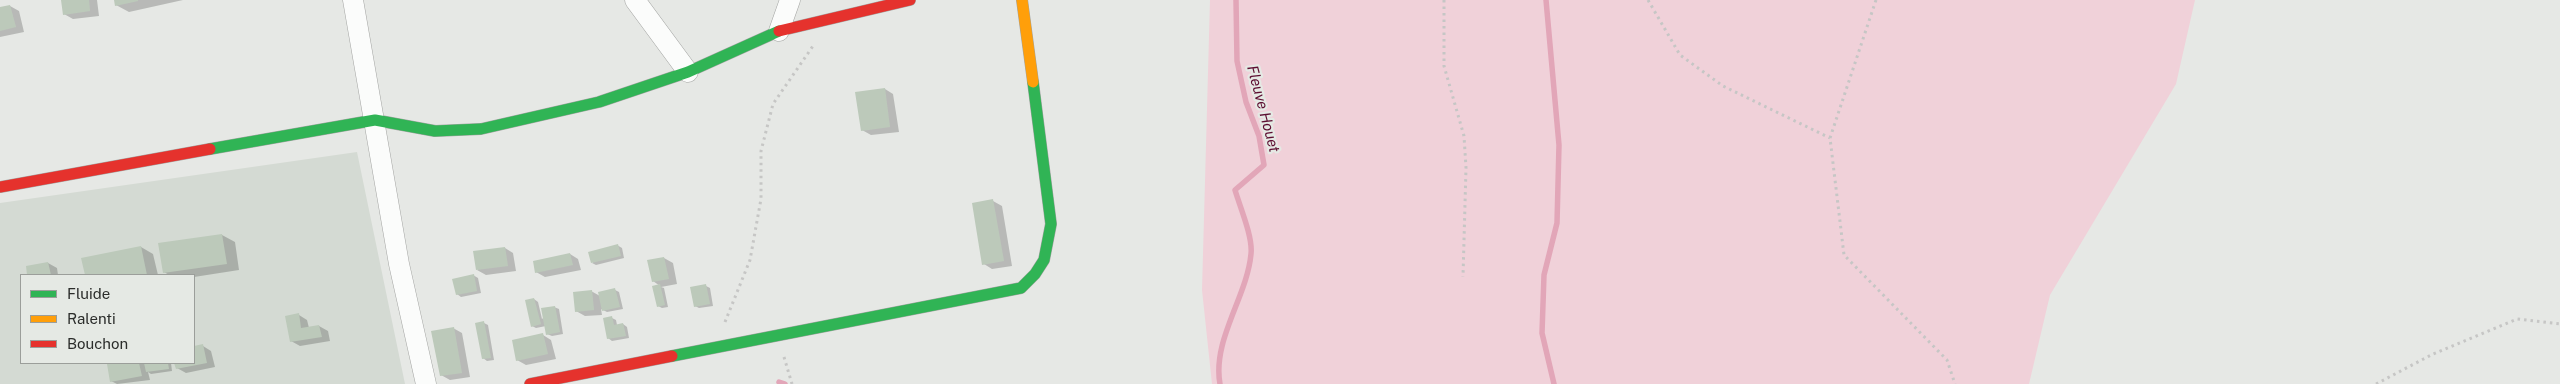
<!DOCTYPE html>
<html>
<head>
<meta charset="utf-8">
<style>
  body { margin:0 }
  #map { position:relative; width:2560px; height:384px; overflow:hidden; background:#e6e8e5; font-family:"Public Sans",sans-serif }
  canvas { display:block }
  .legend { position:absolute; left:20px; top:274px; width:175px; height:90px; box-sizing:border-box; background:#e5e9e4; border:1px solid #9b9e9a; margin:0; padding:6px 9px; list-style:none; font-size:15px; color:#2b2d2b }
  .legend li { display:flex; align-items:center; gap:10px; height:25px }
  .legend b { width:25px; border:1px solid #9b9e9a }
</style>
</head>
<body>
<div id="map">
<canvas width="2560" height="384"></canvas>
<ul class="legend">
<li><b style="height:6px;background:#30b455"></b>Fluide</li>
<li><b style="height:6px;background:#ff9f0a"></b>Ralenti</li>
<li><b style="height:6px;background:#e5322d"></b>Bouchon</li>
</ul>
</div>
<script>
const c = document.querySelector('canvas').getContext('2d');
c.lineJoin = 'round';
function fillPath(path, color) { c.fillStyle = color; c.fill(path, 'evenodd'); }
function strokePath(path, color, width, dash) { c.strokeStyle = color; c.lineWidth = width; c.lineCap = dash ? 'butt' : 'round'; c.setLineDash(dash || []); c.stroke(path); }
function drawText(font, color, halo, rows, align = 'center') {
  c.font = font + ' "Public Sans",sans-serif'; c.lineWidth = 4.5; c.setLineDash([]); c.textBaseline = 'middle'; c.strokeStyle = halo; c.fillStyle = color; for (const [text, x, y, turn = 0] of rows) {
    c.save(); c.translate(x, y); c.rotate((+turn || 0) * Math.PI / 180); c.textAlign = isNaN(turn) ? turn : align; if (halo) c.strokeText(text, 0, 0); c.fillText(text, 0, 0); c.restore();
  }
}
const built = new Path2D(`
  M357 152 405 384H0V203ZM21 275H194V363H21Z`);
const green = new Path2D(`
  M1210 0H2195L2176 84 2050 295 2029 384H1212L1202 290Z`);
const shadow = new Path2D(`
  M62 0H97L99 16 73 19 64 14Z
  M115 0H183L129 12 116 5Z
  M10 6 19 11 24 32 0 37V8Z
  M885 89 893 94 899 132 871 135 862 130Z
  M993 201 1002 206 1012 266 992 269 984 264Z
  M222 235 235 242 239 270 194 277V275H169L164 272Z
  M617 245 622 248 624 258 596 265 592 263Z
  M141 247 153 254 158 275H86L83 259Z
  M505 248 513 253 516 271 486 275 477 270Z
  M570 254 578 259 581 270 545 277 536 272Z
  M664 258 673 263 677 284 661 287 664 288 668 307 662 308 658 306 660 286 653 281Z
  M48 263 57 268 58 275H29L27 267Z
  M473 275 478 278 481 293 461 297 457 294Z
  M706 286 710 288 713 306 699 308 695 306Z
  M615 290 619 292 623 309 607 312 601 309 602 315 585 316 576 311 591 291 600 296Z
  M534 299 538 302 542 319 554 307 559 309 563 334 552 336 547 334 546 326 536 328 532 326Z
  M299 315 307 320 309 328 319 326 328 331 330 341 300 346 291 341Z
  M612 318 616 320 617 325 623 324 627 327 629 338 612 341 608 338Z
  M484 323 488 325 494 360 487 361 483 358Z
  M453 328 462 333 470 377 450 380 441 375Z
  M543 335 551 340 556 359 526 365 517 360Z
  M203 346 211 351 215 367 186 373 177 368 176 363H194V348Z
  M120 363H171L172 371 151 374 148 372 150 380 117 384 111 381 108 365Z`);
const stream = new Path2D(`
  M1546 0 1559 145 1557 223 1544 275 1542 333 1554 384
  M779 382 785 384
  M1220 384C1212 340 1247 297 1251 254 1253 237 1240 207 1235 190L1264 165 1259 136 1246 102 1237 61 1236 0`);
const building = new Path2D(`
  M61 0H89L90 11 63 15Z
  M114 0H138V1L115 6Z
  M10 5 16 27 0 31V7Z
  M885 88 890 127 861 131 855 92Z
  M993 199 1004 261 982 265 972 203Z
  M222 234 227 264 163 273 158 243Z
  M618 244 621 256 591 263 588 252Z
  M141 246 147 275H85L81 258Z
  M505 247 508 266 476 270 473 251Z
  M570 253 573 265 535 273 533 261Z
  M664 257 669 279 652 282 647 260Z
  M48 262 51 275H27L26 266Z
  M474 274 477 291 456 295 452 279Z
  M660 284 665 305 657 307 652 286Z
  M706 284 710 304 694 307 690 287Z
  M615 288 620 307 602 311 598 292Z
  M592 290 594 310 575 312 573 292Z
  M534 298 541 324 531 327 525 300Z
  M555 306 560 332 546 335 541 308Z
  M299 313 301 328 319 325 322 337 290 342 285 316Z
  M612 316 614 325 623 323 626 336 607 339 603 318Z
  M484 321 491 358 482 359 475 323Z
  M454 327 462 373 440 376 431 331Z
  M543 333 548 354 516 361 512 340Z
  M203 344 207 363 176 369 174 363H194V346Z
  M113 363H139L142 376 110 382 107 364Z
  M144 363H168L169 369 146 372Z`);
const path = new Path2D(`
  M1444 0V66L1464 136 1466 168 1463 277
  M1648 0 1680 55 1723 86 1830 138
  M1876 0 1830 138 1844 255 1947 360 1955 384
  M725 322 750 260 761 199V151L773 104 813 46
  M784 357 792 384
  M2376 384 2433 354 2517 319 2560 324`);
const street = new Path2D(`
  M353 0 399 264 426 384
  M635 0 688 72
  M779 31 790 0`);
const fast = new Path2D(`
  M210 149 375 120 435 131 481 129 599 102 688 72 779 31
  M672 356 1021 288 1035 274 1044 260 1051 224 1033 82`);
const slow = new Path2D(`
  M1022 0 1033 82`);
const jam = new Path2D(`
  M779 31 910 0
  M0 187 210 149
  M530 384 672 356`);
const waterNames = [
  ["Fleuve Houet",1263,109,75]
];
fillPath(built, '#d4dad3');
fillPath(green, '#f0d1d9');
fillPath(shadow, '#0003');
strokePath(stream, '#e2a6b8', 5.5);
fillPath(building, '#bcc9ba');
strokePath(street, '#a2a3a1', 21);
strokePath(fast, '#a2a3a1', 12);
strokePath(slow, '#a2a3a1', 12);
strokePath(jam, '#a2a3a1', 12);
strokePath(path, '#c6c6c5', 3, [2.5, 4]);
strokePath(street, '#fbfcfb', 20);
strokePath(fast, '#30b455', 11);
strokePath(slow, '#ff9f0a', 11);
strokePath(jam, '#e5322d', 11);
drawText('italic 15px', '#5d0e31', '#e5e9e4', waterNames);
</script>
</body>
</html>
